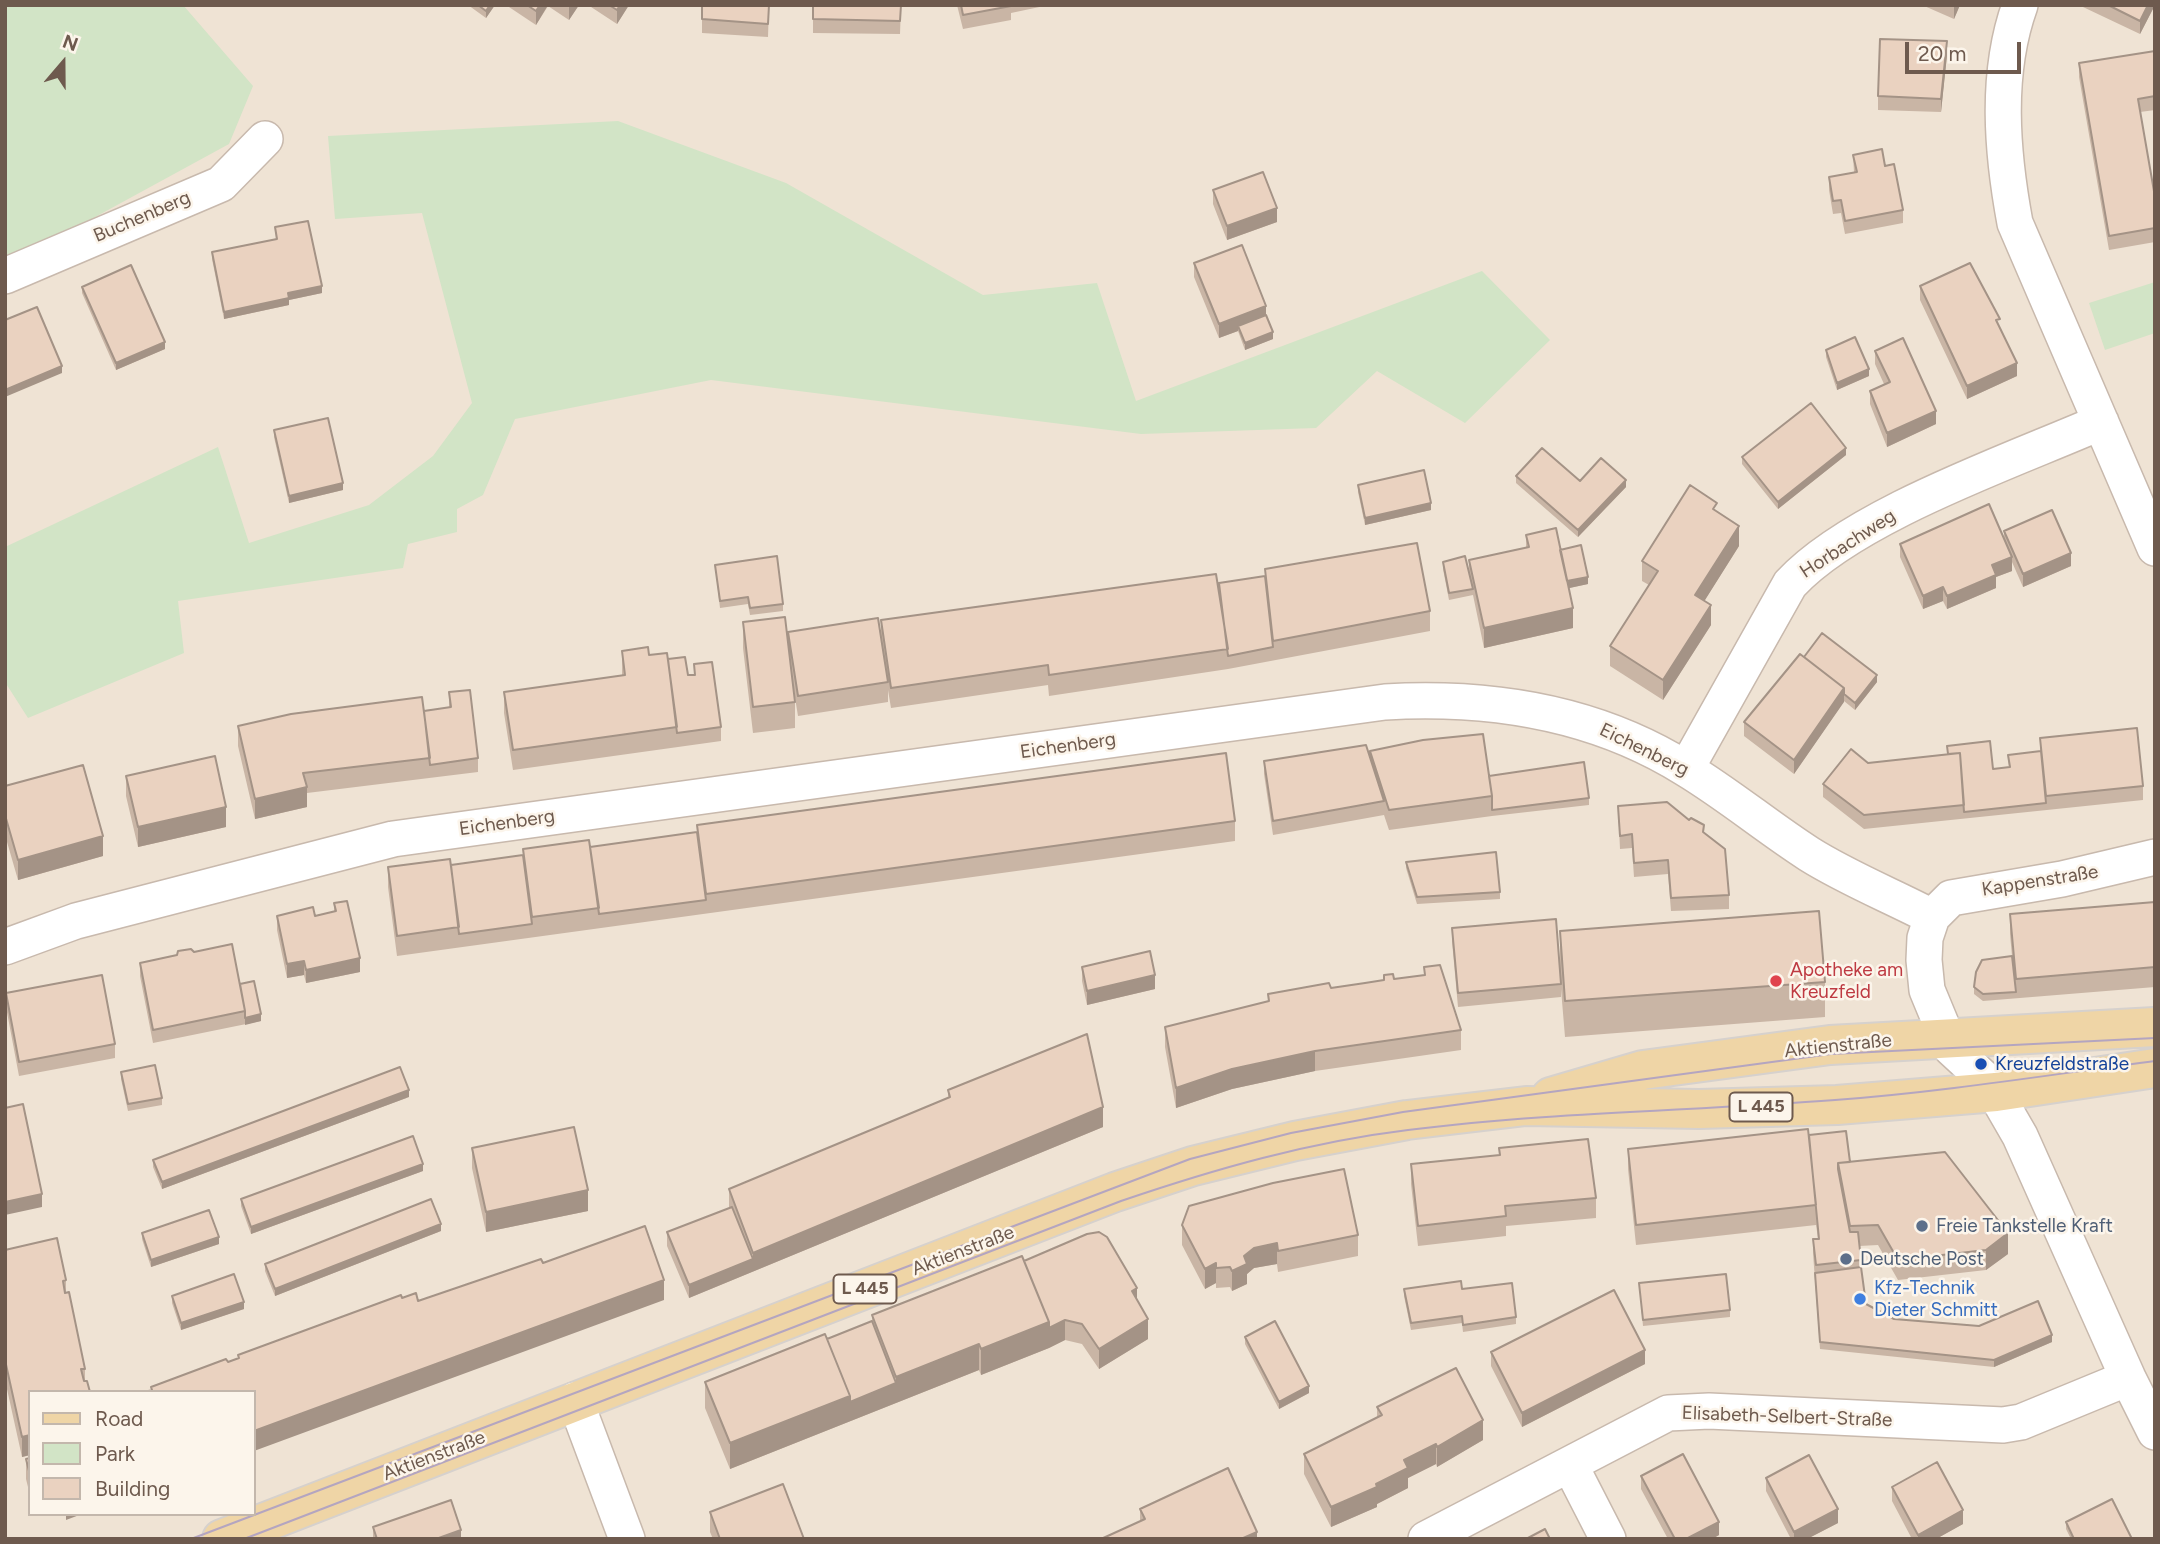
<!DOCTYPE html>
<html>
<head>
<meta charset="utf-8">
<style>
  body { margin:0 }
  #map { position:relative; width:2160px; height:1544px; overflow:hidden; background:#f9f1e5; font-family:Figtree,sans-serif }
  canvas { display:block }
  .frame { position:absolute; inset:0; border:7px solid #6e5a4e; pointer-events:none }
  .legend { position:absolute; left:28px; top:1390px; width:228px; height:126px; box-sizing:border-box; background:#fcf5eb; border:2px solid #c3b7ac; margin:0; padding:9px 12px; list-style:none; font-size:21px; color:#6e5a4e }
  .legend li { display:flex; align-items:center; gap:14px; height:35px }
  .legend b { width:35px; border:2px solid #c3b7ac }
  .north { position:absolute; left:28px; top:28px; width:70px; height:70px; -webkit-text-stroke:5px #fcf5eb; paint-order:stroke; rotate:20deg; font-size:19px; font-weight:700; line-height:28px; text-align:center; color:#6e5a4e }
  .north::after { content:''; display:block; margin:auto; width:24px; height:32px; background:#6e5a4e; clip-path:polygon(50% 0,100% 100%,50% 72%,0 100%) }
  .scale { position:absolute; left:1905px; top:42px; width:116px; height:32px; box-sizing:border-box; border:4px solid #6e5a4e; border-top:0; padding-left:9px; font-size:21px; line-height:24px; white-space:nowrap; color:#6e5a4e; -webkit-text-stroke:5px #fcf5eb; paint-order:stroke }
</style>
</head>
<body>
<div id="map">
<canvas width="2160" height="1544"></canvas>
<div class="frame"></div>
<ul class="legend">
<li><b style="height:9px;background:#efd5a6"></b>Road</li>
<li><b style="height:19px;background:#d2e4c6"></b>Park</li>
<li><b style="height:19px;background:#ead2c0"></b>Building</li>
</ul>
<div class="north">N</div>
<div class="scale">20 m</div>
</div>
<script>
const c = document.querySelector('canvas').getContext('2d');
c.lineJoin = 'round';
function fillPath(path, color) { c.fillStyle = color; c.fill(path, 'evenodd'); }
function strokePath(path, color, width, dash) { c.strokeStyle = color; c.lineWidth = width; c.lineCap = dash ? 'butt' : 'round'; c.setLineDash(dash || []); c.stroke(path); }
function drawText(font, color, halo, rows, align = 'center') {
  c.font = font + ' Figtree,sans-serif'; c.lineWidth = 5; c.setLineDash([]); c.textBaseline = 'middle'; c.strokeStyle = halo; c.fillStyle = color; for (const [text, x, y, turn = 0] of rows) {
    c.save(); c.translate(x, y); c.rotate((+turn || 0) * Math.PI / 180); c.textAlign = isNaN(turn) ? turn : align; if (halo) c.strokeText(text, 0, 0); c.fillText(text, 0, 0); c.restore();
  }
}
const residential = new Path2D(`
  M5 5H2155V1539H5ZM30 1392H254V1514H30Z`);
const green = new Path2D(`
  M5 5H183L253 86 229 144 75 228 5 258Z
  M618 121 786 183 983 295 1097 283 1136 401 1482 271 1550 340 1465 423 1377 371 1316 428 1141 434 711 380 515 419 483 495 457 509V532L408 544 403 568 178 601 184 653 28 718 5 682V547L218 447 249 543 369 505 433 456 472 403 422 213 335 219 328 136Z
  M2155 282V333L2105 350 2089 303Z`);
const street = new Path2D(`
  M2020 5C1995 74 2002 153 2015 223L2155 548
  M5 276 221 184 265 139
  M1686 769 1790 584C1854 515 2012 461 2101 422
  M2155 857 2062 879 1951 898 1932 917 1925 938 1924 960 1927 990 1951 1048 1990 1084 2020 1136 2128 1378 2155 1432
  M5 947 76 921 393 839 1385 702C1491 696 1595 712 1686 769 1729 795 1767 827 1809 854 1847 878 1892 896 1932 917
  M575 1400 627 1539
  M1570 1465 1608 1539
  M1426 1539 1668 1413 1709 1411 2003 1425 2021 1422 2128 1378`);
const primary = new Path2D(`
  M1551 1097 1643 1070 1830 1045 2155 1027
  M222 1539 1115 1192 1193 1166 1295 1141 1407 1120 1526 1106 1699 1109 1837 1105 1996 1092 2155 1068`);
const tram = new Path2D(`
  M191 1539 1190 1159 1291 1133 1403 1112 1831 1054 2155 1038
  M244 1539 1121 1201C1215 1169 1309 1142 1408 1130 1550 1112 1693 1111 1835 1100 1942 1092 2048 1075 2155 1061`);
const wall = new Path2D(`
  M468 5H495L486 18Z
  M506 5H579L569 20 548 6 536 25Z
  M588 5H629L617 24Z
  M769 5 768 37 702 33V19Z
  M813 5H901L900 34 813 33Z
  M957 5H1049L1011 13V20L963 29Z
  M1922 5H1960L1954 19Z
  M2083 5H2155L2140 34 2083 7Z
  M2155 51V110L2140 112 2155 197V242L2109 250 2079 77V63Z
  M1947 55 1941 112 1878 110V96Z
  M1853 155 1885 166 1903 210V223L1845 234 1841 213 1833 214 1829 190V177L1854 172Z
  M1213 190 1277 222 1227 240 1213 204Z
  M275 227 322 293 289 300V305L224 319 212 259V252L276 239Z
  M1194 263 1266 315 1273 339 1245 350 1238 331 1219 338 1194 277Z
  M1920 286 2017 376 1967 399 1920 300Z
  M82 287 165 349 116 370 82 293Z
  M1826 350 1869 376 1837 390 1826 357Z
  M1875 351 1936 424 1887 447 1870 404V391L1884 384 1875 364Z
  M274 430 343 490 289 503 274 437Z
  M1846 455 1778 509 1742 464V457Z
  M1516 476 1580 481 1626 487 1578 537 1516 483Z
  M1358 485 1431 510 1365 525 1358 492Z
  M1717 512 1739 546 1704 601 1711 625 1663 700 1610 666V646L1649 585 1642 581V561Z
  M2004 531 2071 566 2023 587 2012 562V571L1996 577V588L1947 609 1943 601 1923 609 1900 557V544L2004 540Z
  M1526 535 1560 550 1588 584 1569 588 1573 628 1484 648 1473 595 1449 600 1443 569V562L1469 574V560L1526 548Z
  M715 565 783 604V611L750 615 748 604 720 608Z
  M1265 569 1430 611V631L1228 669 1049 696 1048 685 891 708 888 690V702L798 716 791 673 795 702V728L753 733 743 648V622L788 646V632L881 636V620L1219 592V583L1265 576Z
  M622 651 668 659 688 675H694V664L721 727V741L513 770 504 713V692L622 676Z
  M1804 657 1877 682 1855 710 1844 701 1794 774 1744 736V722Z
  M449 692 478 758V772L307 793V807L255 819 238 746V726L449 708Z
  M2040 738 2143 786V800L1864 829 1823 797V784L1868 763 1947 754V746L1993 769 2009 767 2008 755 2040 752Z
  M1370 751 1589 798V805L1492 816 1389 830 1384 815 1273 835 1264 774V761L1370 757Z
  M126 776 226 827 138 847 126 796Z
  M5 786 103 856 18 880 5 835Z
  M1618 806 1704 832 1729 895V909L1671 911 1668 874 1634 877 1632 848 1620 849Z
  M1235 821V841L397 956 388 887V867L451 865 523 855V849L590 847 697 832V825Z
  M1406 862 1500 892V899L1417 904 1406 868Z
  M2155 902V987L1983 1001 1974 994V987L2012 956 2010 934V914Z
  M334 903 360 972 306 983 304 975 287 978 277 930V916H315L334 912Z
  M1452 928 1560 965V931L1825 982V1017L1565 1037 1561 989V997L1458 1007 1452 941Z
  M194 952 240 984 261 1021 153 1043 140 976V963Z
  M1082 967 1155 989 1087 1005 1082 981Z
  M1424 967 1461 1030V1050L1315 1071 1232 1089 1176 1108 1165 1047V1027L1268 1001V994L1331 988 1424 975Z
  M6 993 115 1044V1058L19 1076 6 1007Z
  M121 1072 162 1098V1105L128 1111 121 1079Z
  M948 1090 1103 1127 689 1298 667 1246V1232L729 1208V1189L948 1098Z
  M409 1097 162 1189 153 1167V1160Z
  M1809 1135 1850 1162 2008 1254 1986 1270 1898 1280 1878 1245 1859 1246 1861 1267 1866 1304 1894 1319 2052 1342 1994 1367 1820 1349 1813 1253V1239H1818L1816 1224V1225L1636 1245 1628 1169V1149Z
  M472 1148 588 1211 486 1232 472 1168Z
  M1499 1148 1596 1198V1218L1506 1226V1236L1418 1246 1411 1184V1164L1499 1155Z
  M423 1171 251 1234 241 1206V1199Z
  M1182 1225 1358 1235V1256L1278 1272 1277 1264 1254 1268 1247 1274V1284L1232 1291 1230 1287 1216 1288V1283L1205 1289 1182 1245Z
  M441 1231 275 1296 265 1271V1264Z
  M142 1233 219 1244 151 1267 142 1239Z
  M5 1250 66 1280V1292L85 1369V1381L30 1392V1455L22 1457 5 1380Z
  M1024 1261 1137 1299 1148 1339 1099 1369 1082 1344 1065 1340 1049 1348 981 1375 979 1370 730 1469 705 1408V1382L827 1339 872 1321V1315Z
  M1639 1283 1730 1310V1317L1643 1326Z
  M1404 1289H1462L1516 1317V1324L1463 1332 1462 1323 1411 1330 1404 1296Z
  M172 1296 244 1309 181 1330 172 1303Z
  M1245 1337 1309 1393 1279 1409 1245 1344Z
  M1491 1352 1645 1364 1522 1427 1491 1366Z
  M1377 1407 1483 1440 1437 1467 1436 1464 1408 1478V1488L1377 1504V1507L1331 1527 1304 1474V1454L1377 1418Z
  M26 1459 30 1475V1495L26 1479Z
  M1641 1476 1719 1535 1712 1539H1668L1641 1489Z
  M1766 1478 1838 1523 1807 1539H1791L1766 1491Z
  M1892 1487 1963 1524 1936 1539H1912L1892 1501Z
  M1140 1509 1257 1539 1140 1522Z
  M710 1512 804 1539H713L710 1532Z
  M2066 1522 2132 1539H2071L2066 1529Z
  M373 1527 461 1539H373Z`);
const shadedWall = new Path2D(`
  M490 5H495L486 18V11Z
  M540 5H548L536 25V11Z
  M570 5H579L569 20V6Z
  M620 5H629L617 24V10Z
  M1954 5H1960L1954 19Z
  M2148 5H2155L2140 34V21Z
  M1947 41V55L1941 112V99Z
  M1277 208V222L1227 240V226Z
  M322 286V293L289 300V305L224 319V312L288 293Z
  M1266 306V320L1238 326V331L1219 338V324Z
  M1273 332V339L1245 350V343Z
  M165 342V349L116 370V363Z
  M2017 363V376L1967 399V386Z
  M62 366V373L5 397V390Z
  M1869 369V376L1837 390V383Z
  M1936 411V424L1887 447V433Z
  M1846 448V455L1778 509V502Z
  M1626 480V487L1578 537V530Z
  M343 483V490L289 503V496Z
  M1431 503V510L1365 525V518Z
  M1739 526V546L1695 616V595Z
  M2071 553V566L2023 587V574Z
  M2012 557V571L1996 577V588L1947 609V596L1992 565Z
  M1588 577V584L1565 589V582Z
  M1943 587V601L1923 609V596Z
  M1711 605V625L1663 700V680Z
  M1573 608V628L1484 648V628Z
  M1877 675V682L1855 710V703Z
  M1844 688V702L1794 774V760Z
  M307 787V807L255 819V799Z
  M226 807V827L138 847V827Z
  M103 836V856L18 880V860Z
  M360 958V972L306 983V970Z
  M304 961V975L287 978V964Z
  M1155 975V989L1087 1005V991Z
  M261 1014V1021L245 1025V1018Z
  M1315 1051V1071L1232 1089 1176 1108V1088L1232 1069Z
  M409 1090V1097L162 1189V1182Z
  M1103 1107V1127L689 1298V1285L753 1259V1253Z
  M423 1164V1171L251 1234V1227Z
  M588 1190V1211L486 1232V1212Z
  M42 1194V1207L5 1215V1202Z
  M441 1224V1231L275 1296V1289Z
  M2008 1233V1254L1986 1270V1250Z
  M219 1237V1244L151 1267V1260Z
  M1277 1243V1264L1254 1268 1247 1274V1284L1232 1291V1271L1244 1256 1254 1248Z
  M1216 1263V1283L1205 1289V1269Z
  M664 1280V1300L254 1451V1431Z
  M1137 1288V1308L1132 1291Z
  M244 1302V1309L181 1330V1323Z
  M1148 1319V1339L1099 1369V1349Z
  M1065 1320V1340L1049 1348 981 1375V1349L1049 1322Z
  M2052 1335V1342L1994 1367V1360Z
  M979 1344V1370L896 1403V1377Z
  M1645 1350V1364L1522 1427V1413Z
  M896 1383V1403L730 1469V1443L850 1396Z
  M1309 1386V1393L1279 1409V1402Z
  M1483 1420V1440L1437 1467V1447Z
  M30 1435V1455L22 1457V1437Z
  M1436 1444V1464L1408 1478V1488L1377 1504V1507L1331 1527V1507L1404 1460Z
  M1838 1509V1523L1807 1539H1794V1532Z
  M1963 1510V1524L1936 1539H1918V1535Z
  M66 1514H82L66 1520Z
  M1719 1522V1535L1712 1539H1686Z
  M461 1530V1539H436Z
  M1257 1532V1539H1241Z`);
const building = new Path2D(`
  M478 5H490L486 11Z
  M527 5H540L536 11Z
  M609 5H620L617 10Z
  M702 5H769L768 24 702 19Z
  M813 5H901L900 21 813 19Z
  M961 5H1011V6L963 15Z
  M2108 5H2148L2140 21Z
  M1880 39 1947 41 1941 99 1878 96Z
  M2155 51V96L2138 99 2155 197V228L2109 236 2079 63Z
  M1882 149 1885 166 1894 164 1903 210 1845 221 1841 200 1833 201 1829 177 1857 172 1853 155Z
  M1263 172 1277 208 1227 226 1213 190Z
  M308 221 322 286 288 293 289 298 224 312 212 252 277 239 275 227Z
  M1242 245 1266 306 1219 324 1194 263Z
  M1970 263 2000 319 1996 320 2017 363 1967 386 1920 286Z
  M131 265 165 342 116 363 82 287Z
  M37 307 62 366 5 390V320Z
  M1266 315 1273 332 1245 343 1238 326Z
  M1855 337 1869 369 1837 383 1826 350Z
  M1903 338 1936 411 1887 433 1870 391 1890 382 1875 351Z
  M1811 403 1846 448 1778 502 1742 457Z
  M328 418 343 483 289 496 274 430Z
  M1542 448 1580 481 1601 458 1626 480 1578 530 1516 476Z
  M1424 470 1431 503 1365 518 1358 485Z
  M1690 485 1717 503 1713 509 1739 526 1695 595 1711 605 1663 680 1610 646 1658 571 1642 561Z
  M1989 504 2012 557 1992 565 1996 575 1947 596 1943 587 1923 596 1900 544Z
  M2052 510 2071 553 2023 574 2004 531Z
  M1556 528 1573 608 1484 628 1469 560 1529 547 1526 535Z
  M1417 543 1430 611 1273 641 1265 569Z
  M1581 545 1588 577 1567 581 1560 550Z
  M777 556 783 604 750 608 748 597 720 601 715 565Z
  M1465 556 1473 589 1449 593 1443 562Z
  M1216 574 1228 649 1049 675 1048 665 891 688 881 620Z
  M1265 576 1273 647 1228 656 1219 583Z
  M785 617 795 702 753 707 743 622Z
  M878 618 888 682 798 696 788 632Z
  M1822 633 1877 675 1855 703 1844 694V688L1804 657Z
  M648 647 649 655 667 653 677 727 513 750 504 692 625 675 622 651Z
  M1800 654 1844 688 1794 760 1744 722Z
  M685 657 688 675H695L694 664 712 662 721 727 677 733 668 659Z
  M470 690 478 758 430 765 424 711 451 707 449 692Z
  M422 697 430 758 303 773 307 787 255 799 238 726 291 714Z
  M2137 728 2143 786 2046 796 2040 738Z
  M1483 734 1492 796 1389 810 1370 751 1423 740Z
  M1990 741 1993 769 2010 767 2008 755 2041 751 2046 803 1964 812 1960 753 1948 754 1947 746Z
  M1366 745 1384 801 1273 821 1264 761Z
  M1851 749 1868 763 1960 753 1964 805 1864 815 1823 784Z
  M1226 753 1235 821 706 894 697 825Z
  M215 756 226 807 138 827 126 776Z
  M1584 762 1589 798 1492 810V796L1489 776Z
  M83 765 103 836 18 860 5 815V786Z
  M1667 802 1689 820 1691 818 1704 825 1703 832 1725 849 1729 895 1671 898 1668 860 1634 863 1632 834 1620 836 1618 806Z
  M697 832 706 900 599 914 590 847Z
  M589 840 599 908 532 917 523 849Z
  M1496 852 1500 892 1417 897 1406 862Z
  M523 855 532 924 459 934 451 865Z
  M450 859 459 927 397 936 388 867Z
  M347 901 360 958 306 970 304 961 287 964 277 916 313 907 315 916 336 911 334 903Z
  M2155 902V967L2016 979 2010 914Z
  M1819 911 1825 982 1565 1001 1560 931Z
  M1556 919 1561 984 1458 993 1452 928Z
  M232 944 245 1011 153 1030 140 963 177 955 178 951 191 949 194 952Z
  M1150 951 1155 975 1087 991 1082 967Z
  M2012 956 2016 992 1983 994 1974 987 1976 972 1982 960Z
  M1440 965 1461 1030 1315 1051 1232 1069 1176 1088 1165 1027 1269 1001 1268 994 1329 983 1331 988 1365 983 1384 980V975L1393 974 1394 979 1425 975 1424 967Z
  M102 975 115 1044 19 1062 6 993Z
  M254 981 261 1014 245 1018V1011L240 984Z
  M1087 1034 1103 1107 753 1253 729 1189 950 1097 948 1090Z
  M155 1065 162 1098 128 1104 121 1072Z
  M400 1067 409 1090 162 1182 153 1160Z
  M23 1104 42 1194 5 1202V1108Z
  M574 1127 588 1190 486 1212 472 1148Z
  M1808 1129 1816 1205 1636 1225 1628 1149Z
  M1846 1131 1850 1162 1838 1163V1169L1850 1232H1858L1861 1260 1816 1265 1813 1239H1819L1809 1135Z
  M413 1136 423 1164 251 1227 241 1199Z
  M1588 1139 1596 1198 1505 1206 1506 1216 1418 1226 1411 1164 1500 1155 1499 1148Z
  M1945 1152 2008 1233 1986 1250 1898 1260 1878 1225 1850 1226 1838 1163Z
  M1344 1169 1358 1235 1278 1251 1277 1243 1254 1248 1244 1256 1247 1264 1232 1271 1230 1267 1216 1268V1263L1205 1269 1182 1225 1189 1206 1273 1183Z
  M431 1199 441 1224 275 1289 265 1264Z
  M732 1207 753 1259 689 1285 667 1232Z
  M209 1210 219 1237 151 1260 142 1233Z
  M645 1226 664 1280 254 1431V1392H145L152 1390 151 1387 226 1359 228 1362 239 1358 238 1355 401 1295 402 1298 416 1293 418 1301 541 1259 543 1263Z
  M1099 1232 1107 1237 1137 1288 1132 1291 1148 1319 1099 1349 1082 1324 1065 1320 1049 1328V1322L1024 1261 1087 1234Z
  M57 1238 66 1280 63 1281 65 1293 69 1292 85 1369H81L84 1381H87L90 1392H30V1435L22 1437 5 1360V1250Z
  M1022 1256 1049 1322 981 1349 979 1344 896 1377 872 1315Z
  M1861 1267 1866 1304 1894 1319 1979 1326 2038 1301 2052 1335 1994 1360 1820 1342 1815 1273Z
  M234 1274 244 1302 181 1323 172 1296Z
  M1726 1274 1730 1310 1643 1320 1639 1283Z
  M1461 1281 1462 1289 1512 1283 1516 1317 1463 1325 1462 1316 1411 1323 1404 1289Z
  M1614 1290 1645 1350 1522 1413 1491 1352Z
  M872 1321 896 1383 850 1402V1396L827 1339Z
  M1275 1321 1309 1386 1279 1402 1245 1337Z
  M825 1334 850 1396 730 1443 705 1382Z
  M1456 1368 1483 1420 1437 1447 1436 1444 1404 1460 1408 1468 1376 1484 1377 1487 1331 1507 1304 1454 1382 1415 1377 1407Z
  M1683 1454 1719 1522 1686 1539H1675L1641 1476Z
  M1809 1455 1838 1509 1794 1532 1766 1478Z
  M30 1458V1475L26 1459Z
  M1937 1462 1963 1510 1918 1535 1892 1487Z
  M1228 1468 1257 1532 1241 1539H1101L1145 1519 1140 1509Z
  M783 1484 804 1539H720L710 1512Z
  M2112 1499 2132 1539H2074L2066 1522Z
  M451 1500 461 1530 436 1539H377L373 1527Z
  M1545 1529 1550 1539H1526Z`);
const markers = [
  [1776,981,7,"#e0444e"],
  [1981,1064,7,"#1a4fb4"],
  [1922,1226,7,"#5c6f8a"],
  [1846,1259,7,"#5c6f8a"],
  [1860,1299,7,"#3f7fe0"]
];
const shields = [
  [1761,1107,63],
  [865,1289,63]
];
const shieldNames = [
  ["L 445",1761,1107],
  ["L 445",865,1289]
];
const streetNames = [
  ["Buchenberg",142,217,-23],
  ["Horbachweg",1848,544,-33],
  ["Eichenberg",1068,746,-8],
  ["Eichenberg",1644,750,26],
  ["Eichenberg",507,823,-8],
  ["Kappenstraße",2040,881,-9],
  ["Aktienstraße",1838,1046,-6],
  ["Aktienstraße",963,1251,-21],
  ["Elisabeth-Selbert-Straße",1787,1417,2],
  ["Aktienstraße",434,1456,-21]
];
const healthNames = [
  ["Apotheke am",1790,970],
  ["Kreuzfeld",1790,992]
];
const transitNames = [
  ["Kreuzfeldstraße",1995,1064]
];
const serviceNames = [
  ["Freie Tankstelle Kraft",1936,1226],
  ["Deutsche Post",1860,1259]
];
const shopNames = [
  ["Kfz-Technik",1874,1288],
  ["Dieter Schmitt",1874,1310]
];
fillPath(residential, '#efe3d4');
fillPath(green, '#d2e4c6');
strokePath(street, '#c8b9ad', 38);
strokePath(primary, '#d6d1cd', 42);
strokePath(street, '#fff', 35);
strokePath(primary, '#efd5a6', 38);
strokePath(tram, '#b4a5c0', 2);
fillPath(wall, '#c9b5a5');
fillPath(shadedWall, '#a49386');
fillPath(building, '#ead2c0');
strokePath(building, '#a49386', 2);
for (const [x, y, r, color] of markers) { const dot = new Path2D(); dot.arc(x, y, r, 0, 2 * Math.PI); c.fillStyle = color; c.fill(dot); strokePath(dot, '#fcf5eb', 2.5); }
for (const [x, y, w] of shields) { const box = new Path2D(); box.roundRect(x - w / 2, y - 14.5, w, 29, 5); c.fillStyle = '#fcf5eb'; c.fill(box); strokePath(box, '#6e5a4e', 2); }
drawText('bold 18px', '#6e5a4e', null, shieldNames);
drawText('19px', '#6e5a4e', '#fcf5eb', streetNames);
drawText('19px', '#be3a42', '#fcf5eb', healthNames, 'left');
drawText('19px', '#164399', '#fcf5eb', transitNames, 'left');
drawText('19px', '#4e5e75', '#fcf5eb', serviceNames, 'left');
drawText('19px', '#366cbe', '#fcf5eb', shopNames, 'left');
</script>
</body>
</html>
